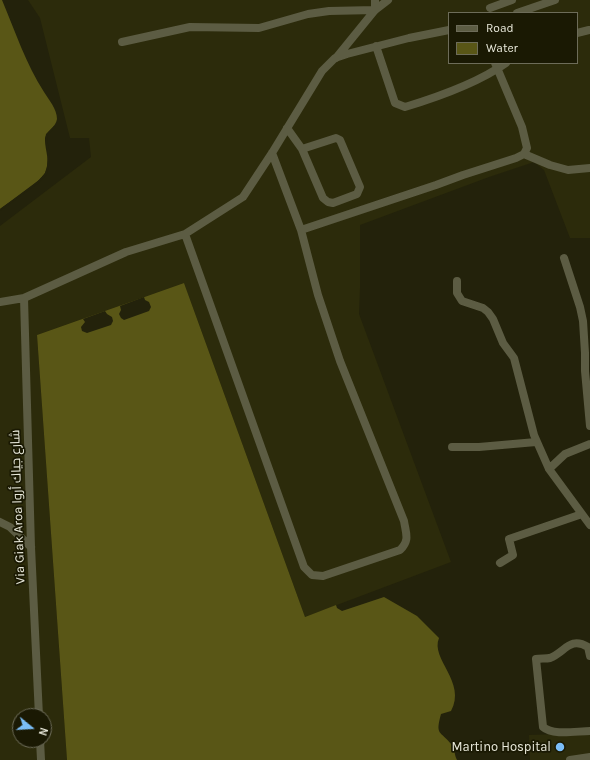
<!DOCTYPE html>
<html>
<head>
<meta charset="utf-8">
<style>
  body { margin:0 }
  #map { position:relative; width:590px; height:760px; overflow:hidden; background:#23220b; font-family:Karla,sans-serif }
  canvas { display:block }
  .legend { position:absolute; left:448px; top:12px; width:130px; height:52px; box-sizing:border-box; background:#1a1903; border:1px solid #6d6c59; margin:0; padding:5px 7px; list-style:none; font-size:12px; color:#e9e9db }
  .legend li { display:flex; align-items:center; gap:8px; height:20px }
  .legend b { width:20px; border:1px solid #6d6c59 }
  .north { position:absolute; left:12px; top:708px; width:40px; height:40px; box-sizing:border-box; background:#1a1903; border:1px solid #6d6c59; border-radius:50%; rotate:108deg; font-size:11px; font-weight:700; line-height:16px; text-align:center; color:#e9e9db }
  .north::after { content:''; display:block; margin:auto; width:14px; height:18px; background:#7bbef8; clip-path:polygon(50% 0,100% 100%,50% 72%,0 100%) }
</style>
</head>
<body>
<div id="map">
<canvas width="590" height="760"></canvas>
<ul class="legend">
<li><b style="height:5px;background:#5c5c43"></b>Road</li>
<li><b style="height:11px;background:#595616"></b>Water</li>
</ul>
<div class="north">N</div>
</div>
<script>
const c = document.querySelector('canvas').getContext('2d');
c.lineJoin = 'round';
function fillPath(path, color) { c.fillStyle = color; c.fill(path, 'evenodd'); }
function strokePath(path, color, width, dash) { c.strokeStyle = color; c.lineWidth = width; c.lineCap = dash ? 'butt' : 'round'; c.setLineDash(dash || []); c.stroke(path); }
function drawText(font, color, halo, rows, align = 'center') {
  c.font = font + ' Karla,Cairo,sans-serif'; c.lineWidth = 3.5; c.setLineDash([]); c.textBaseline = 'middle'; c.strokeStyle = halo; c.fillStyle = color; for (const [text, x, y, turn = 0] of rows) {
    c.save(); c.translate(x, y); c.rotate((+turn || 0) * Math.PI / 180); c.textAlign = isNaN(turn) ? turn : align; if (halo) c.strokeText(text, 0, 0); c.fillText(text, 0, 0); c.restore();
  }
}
const built = new Path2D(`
  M28 0H590V238H570L544 170 534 162 489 177 360 225V288L359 314 451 562 305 617 184 283 37 335 67 760H0V226L91 157 89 138H70L40 18ZM449 13H577V63H449ZM20 716H44V740H20Z
  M590 733V760H530L529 735Z`);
const water = new Path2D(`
  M0 0H2C15 31 26 64 44 92 49 100 57 109 57 119 56 128 45 131 45 140 45 151 51 162 45 173 40 182 10 202 0 209Z
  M184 283 305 617 336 605 337 608 342 611 384 597 417 616 439 638C430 659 467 682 451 711L441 714C435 736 440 730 452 745 455 749 454 755 457 760H67L37 335Z`);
const pier = new Path2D(`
  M54 126 56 127 48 135 47 139 50 154 49 166 47 174 40 182 0 211V209L39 180 45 173 47 166 48 154 45 139 46 134Z
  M144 297 145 300 149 302 151 307 149 311 124 320 121 318 119 314 121 310 120 306Z
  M105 311 107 314 112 317 113 321 111 325 87 333 82 331 81 327 85 322 83 319Z`);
const minor = new Path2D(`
  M490 8 512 0
  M517 13 555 0
  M577 33 589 30
  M122 42 190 27 259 28 308 14 329 11 375 10V0
  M376 46 395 103 405 107C438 97 478 83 506 63
  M336 58 375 10 388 0
  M287 128 302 149 323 198 328 202 333 203 357 194 360 187 340 140 336 138 302 149
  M272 153 301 230 436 185 463 175 516 158 524 154 527 148 522 127 495 63
  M524 154 550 165 568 170 590 168
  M185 234 304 567 312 575 323 576 400 550C410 540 406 534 404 521L340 361 318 295 301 230
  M564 258 580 307 583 321 585 353V371L590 426
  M457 281V293L462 301 483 308 488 312 493 319 503 343 514 358 534 435 549 469
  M24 298 31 547 39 716
  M0 302 24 298 126 252 185 234 243 197 272 153 322 71 335 58 347 54 409 38 449 30
  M590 444 565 454 549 469 590 525
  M452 447H479L536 442
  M0 522 10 527 31 547
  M500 563 513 555 509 539 582 514
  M590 656 588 647C570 636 565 652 550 658 546 659 540 658 536 659L543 727C553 736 577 731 590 731
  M40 740 41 760
  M570 760 590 757`);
const markers = [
  [560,747,5,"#7bbef8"]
];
const streetNames = [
  ["Via Giak Aroa شارع جياك أروا",18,507,-92]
];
const poiNames = [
  ["Martino Hospital",551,747]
];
fillPath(built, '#2c2b0b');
fillPath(water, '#595616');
fillPath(pier, '#23220b');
strokePath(minor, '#5c5c43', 8);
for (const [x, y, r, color] of markers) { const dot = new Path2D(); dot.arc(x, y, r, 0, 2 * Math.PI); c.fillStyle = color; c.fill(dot); strokePath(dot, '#1a1903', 1.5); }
drawText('13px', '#e9e9db', '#1a1903', streetNames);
drawText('13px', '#e9e9db', '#1a1903', poiNames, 'right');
</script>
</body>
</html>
